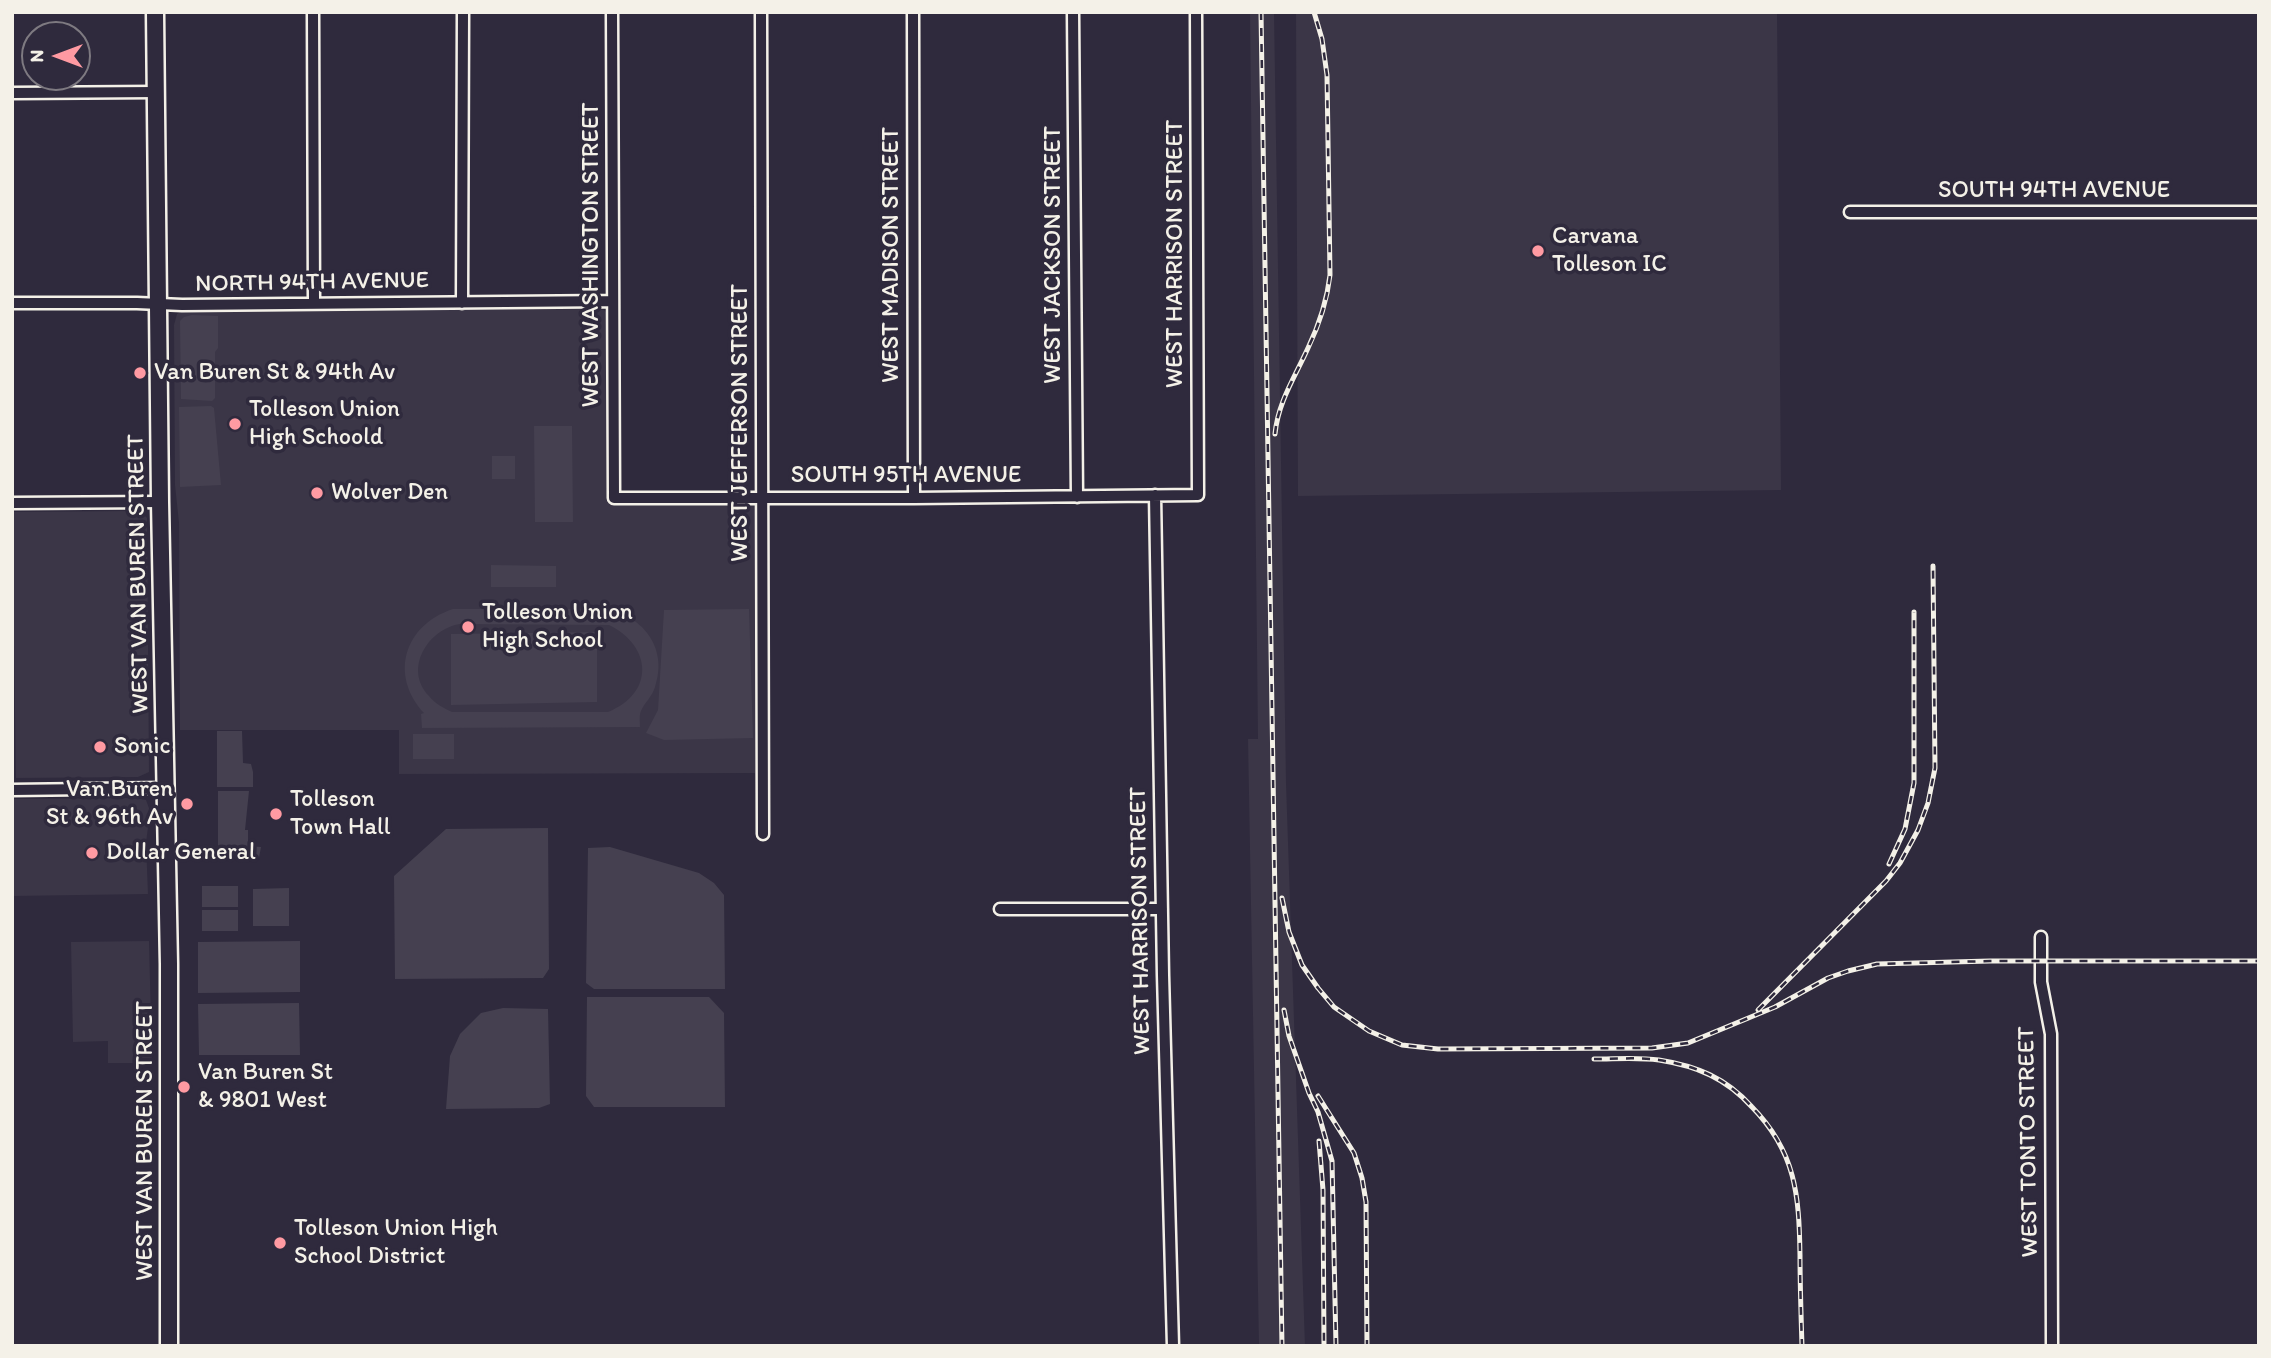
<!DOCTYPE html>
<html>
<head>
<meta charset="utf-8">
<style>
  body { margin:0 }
  #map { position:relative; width:2271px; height:1358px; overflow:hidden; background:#2f2a3d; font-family:Itim,sans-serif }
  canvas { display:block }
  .frame { position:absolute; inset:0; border:14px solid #f4f1e8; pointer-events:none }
  .north { position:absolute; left:21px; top:21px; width:70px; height:70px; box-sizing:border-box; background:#2f2a3d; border:2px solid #7e7a81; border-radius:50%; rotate:270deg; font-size:19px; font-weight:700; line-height:28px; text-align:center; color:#f4f1e8 }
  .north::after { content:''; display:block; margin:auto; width:24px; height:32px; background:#ff9aa2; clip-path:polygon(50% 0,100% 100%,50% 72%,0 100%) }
</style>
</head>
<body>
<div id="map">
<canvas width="2271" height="1358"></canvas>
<div class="frame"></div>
<div class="north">N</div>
</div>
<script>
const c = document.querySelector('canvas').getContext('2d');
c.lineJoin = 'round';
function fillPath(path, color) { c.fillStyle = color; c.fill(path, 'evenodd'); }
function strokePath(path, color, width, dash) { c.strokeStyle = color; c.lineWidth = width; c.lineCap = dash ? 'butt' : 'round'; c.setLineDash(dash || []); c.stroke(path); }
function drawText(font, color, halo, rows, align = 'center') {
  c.font = font + ' Itim,sans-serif'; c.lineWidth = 7; c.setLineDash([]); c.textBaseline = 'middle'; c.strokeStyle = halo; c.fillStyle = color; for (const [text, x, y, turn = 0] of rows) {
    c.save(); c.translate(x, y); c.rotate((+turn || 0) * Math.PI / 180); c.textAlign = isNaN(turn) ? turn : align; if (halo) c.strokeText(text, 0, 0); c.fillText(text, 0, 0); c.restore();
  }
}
const built = new Path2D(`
  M1250 12H1274L1286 783 1305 1346H1259L1248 739H1258Z
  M1296 12H1777L1781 490 1298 496Z
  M598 309 604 310 607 313 608 502H749L758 506 755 773 399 774V730H180L179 523 175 485 174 325 177 314 182 311Z
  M133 511 143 514 147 518 149 772 138 777 16 778 12 512Z
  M138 798 146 800 150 811 146 843 148 894 12 896V799Z
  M149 941 152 1063H108V1041L73 1042 71 942Z`);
const green = new Path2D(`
  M192 315 218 316V348L215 352V398L212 401 181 399 180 321 184 317Z
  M211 406 214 408 221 485 180 487 179 407Z
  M534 426H572L573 522H535Z
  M492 456H515V479H492Z
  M491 565 556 566V587H491Z
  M453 609H602C641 613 669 647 655 687 652 697 645 702 641 711 639 715 640 722 640 727L422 728 421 714 424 713C389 675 404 625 453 609ZM460 624 609 625C652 646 655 693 608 712H452C444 708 435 704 429 696 403 669 428 629 460 624Z
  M749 609 753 738 664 740 646 733 658 710 664 610Z
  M597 632V702L451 705V634Z
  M217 731H242L243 763 251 764 253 772V787H217Z
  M413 734H454V759H413Z
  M218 791H249L245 830H248V846L261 847 259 858H235V846H218Z
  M548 828 549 969 543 978 395 979 394 876 446 829Z
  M610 847 699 873 714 883 724 895 725 989H594L586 983 588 848Z
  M202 886H238V907H202Z
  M289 888V926H253V889Z
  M202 910H238V931H202Z
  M300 941V992L198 993V942Z
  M587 997H709L724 1013 725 1107H594L586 1096Z
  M299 1003 300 1055H199L198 1004Z
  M503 1008 548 1009 550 1104 539 1108 446 1109 450 1056 460 1034 481 1013Z`);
const street = new Path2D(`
  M313 12 314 303
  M612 12 614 498H914L1198 495 1196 12
  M761 12 763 834
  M913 12 914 498
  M1073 12 1077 497
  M12 93 156 92
  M1850 212H2259
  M12 303H137L182 305 613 301
  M462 303 463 12
  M1155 495 1163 975 1173 1346
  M12 503 160 502
  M12 790 165 788
  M1000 909H1162
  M2041 937V982L2051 1034 2052 1346`);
const primary = new Path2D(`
  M155 12 160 502 169 964V1346`);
const rail = new Path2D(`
  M1261 12 1282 1346
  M1275 434C1278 402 1295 377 1308 348 1319 325 1327 301 1330 275L1327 75 1322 39 1314 12
  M1889 864 1905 829 1914 783V612
  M1282 898 1289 932 1302 965 1318 988 1334 1007 1369 1031 1402 1045 1438 1049 1652 1048 1688 1043 1775 1007 1828 978 1848 971 1877 964 1990 961H2259
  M1284 1010 1289 1036 1309 1093 1318 1112 1332 1161 1336 1346
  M1758 1010 1886 881 1900 863 1918 830 1928 803 1935 768 1933 566
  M1594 1059C1615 1059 1638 1057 1659 1060 1697 1066 1726 1078 1752 1107 1796 1152 1799 1195 1800 1255 1800 1285 1801 1315 1802 1346
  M1318 1096 1354 1153 1362 1178 1366 1202 1367 1346
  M1319 1141 1323 1190 1324 1346`);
const markers = [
  [1538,251,7,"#ff9aa2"],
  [140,373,7,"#ff9aa2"],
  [235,424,7,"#ff9aa2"],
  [317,493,7,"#ff9aa2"],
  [468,627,7,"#ff9aa2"],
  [100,747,7,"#ff9aa2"],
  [187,804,7,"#ff9aa2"],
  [276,814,7,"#ff9aa2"],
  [92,853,7,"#ff9aa2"],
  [184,1087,7,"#ff9aa2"],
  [280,1243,7,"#ff9aa2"]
];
const streetNames = [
  ["SOUTH 94TH AVENUE",2054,191],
  ["WEST HARRISON STREET",1176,254,-90],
  ["WEST WASHINGTON STREET",592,255,-90],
  ["WEST MADISON STREET",892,255,-90],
  ["WEST JACKSON STREET",1054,255,-90],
  ["NORTH 94TH AVENUE",312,283,-1],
  ["WEST JEFFERSON STREET",741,423,-90],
  ["SOUTH 95TH AVENUE",906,476],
  ["WEST VAN BUREN STREET",139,574,-91],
  ["WEST HARRISON STREET",1141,921,-91],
  ["WEST VAN BUREN STREET",146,1141,-90],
  ["WEST TONTO STREET",2029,1142,-91]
];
const poiNames = [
  ["Carvana",1552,237],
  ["Tolleson IC",1552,265],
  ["Van Buren St & 94th Av",154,373],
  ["Tolleson Union",249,410],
  ["High Schoold",249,438],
  ["Wolver Den",331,493],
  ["Tolleson Union",482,613],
  ["High School",482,641],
  ["Sonic",114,747],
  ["Van Buren",173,790,"right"],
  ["St & 96th Av",173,818,"right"],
  ["Tolleson",290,800],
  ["Town Hall",290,828],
  ["Dollar General",106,853],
  ["Van Buren St",198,1073],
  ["& 9801 West",198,1101],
  ["Tolleson Union High",294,1229],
  ["School District",294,1257]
];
fillPath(built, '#3b3647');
fillPath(green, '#454050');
strokePath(street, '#f4f1e8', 15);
strokePath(primary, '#f4f1e8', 21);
strokePath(street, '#2f2a3d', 10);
strokePath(primary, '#2f2a3d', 16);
strokePath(rail, '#f4f1e8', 5);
strokePath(rail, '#2f2a3d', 2.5, [8]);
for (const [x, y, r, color] of markers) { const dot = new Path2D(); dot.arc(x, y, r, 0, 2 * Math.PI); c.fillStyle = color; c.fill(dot); strokePath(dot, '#2f2a3d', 2.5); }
drawText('24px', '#f4f1e8', '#2f2a3d', streetNames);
drawText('24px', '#f4f1e8', '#2f2a3d', poiNames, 'left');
</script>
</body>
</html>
